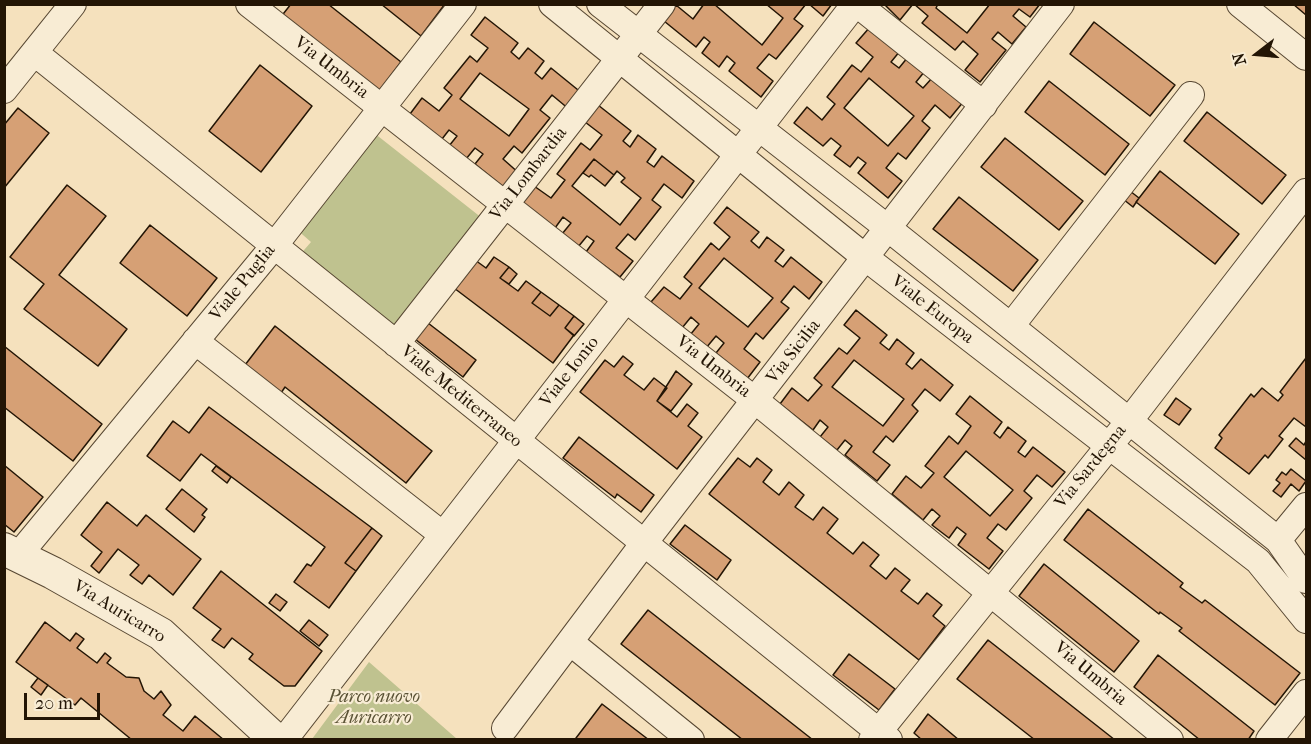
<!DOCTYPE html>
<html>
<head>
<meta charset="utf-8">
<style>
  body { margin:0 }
  #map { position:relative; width:1311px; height:744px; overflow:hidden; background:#f5e1bd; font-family:"IM FELL French Canon",serif }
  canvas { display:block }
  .frame { position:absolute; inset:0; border:6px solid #231505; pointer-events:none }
  .north { position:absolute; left:1227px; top:24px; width:60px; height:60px; -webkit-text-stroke:4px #f8ecd4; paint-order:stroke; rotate:254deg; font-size:16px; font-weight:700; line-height:24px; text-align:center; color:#231505 }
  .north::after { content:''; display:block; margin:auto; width:21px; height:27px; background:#231505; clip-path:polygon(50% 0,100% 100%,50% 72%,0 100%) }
  .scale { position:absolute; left:24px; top:693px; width:76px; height:27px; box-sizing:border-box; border:3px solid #231505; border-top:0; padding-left:8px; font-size:18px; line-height:21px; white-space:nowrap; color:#231505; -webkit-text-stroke:4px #f8ecd4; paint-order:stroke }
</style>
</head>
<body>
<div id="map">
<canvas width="1311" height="744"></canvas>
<div class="frame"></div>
<div class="north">N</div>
<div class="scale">20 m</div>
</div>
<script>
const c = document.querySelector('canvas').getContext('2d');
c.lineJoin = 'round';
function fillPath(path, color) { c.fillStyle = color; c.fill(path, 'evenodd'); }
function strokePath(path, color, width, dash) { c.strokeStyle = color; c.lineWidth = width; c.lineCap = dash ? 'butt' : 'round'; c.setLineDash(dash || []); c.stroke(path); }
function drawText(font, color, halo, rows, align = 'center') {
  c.font = font + ' "IM FELL French Canon",serif'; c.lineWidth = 4.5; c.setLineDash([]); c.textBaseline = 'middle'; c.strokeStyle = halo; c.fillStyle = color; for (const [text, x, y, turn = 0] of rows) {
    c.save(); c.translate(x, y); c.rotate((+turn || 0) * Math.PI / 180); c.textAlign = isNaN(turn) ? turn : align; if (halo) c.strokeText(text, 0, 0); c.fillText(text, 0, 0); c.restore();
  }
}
const green = new Path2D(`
  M369 129 487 222 395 338 298 257 311 242 295 228Z
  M369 662 457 739H312Z`);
const building = new Path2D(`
  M291 4H328L401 62 377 94 280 18Z
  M381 4H445L421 36Z
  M704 4H714L762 45 783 18 766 4H806L794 19 803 26 776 59 769 54 757 68 773 81 761 97 729 71 735 63 727 56 719 67 702 53 710 42 704 37 696 47 664 21 676 5 693 19Z
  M809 4H832L823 16Z
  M884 4H913L900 20Z
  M914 4H938L936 8 967 33 990 4H1040L1030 17 1019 9 1013 16 1026 27 1012 44 998 32 992 39 1006 50 980 82 965 70 978 54 963 41 955 50 922 23 928 16Z
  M1293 4H1306V15Z
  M485 17 518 43 511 52 519 59 528 48 544 61 535 73 542 79 551 68 583 94 570 110 552 95 540 110 550 118 522 153 514 146 503 159 520 174 507 190 475 164 483 154 475 148 466 159 449 146 457 136 449 130 442 139 410 114 422 98 439 111 452 95 444 88 470 56 477 62 488 48 471 35ZM480 73 529 109 509 136 460 99Z
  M1094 22 1175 85 1150 116 1070 54Z
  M870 27 900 51 891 62 899 68 908 57 925 71 916 82 923 88 933 77 964 101 950 118 935 105 922 121 930 128 906 159 898 153 886 168 902 181 888 198 858 173 866 163 858 157 850 167 834 155 841 146 831 138 823 146 794 123 807 107 822 120 835 104 827 97 852 65 861 72 873 57 856 43ZM869 78 914 116 888 146 844 108Z
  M260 65 312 106 261 172 209 131Z
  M1049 81 1129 144 1105 175 1025 112Z
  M598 105 631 131 623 141 630 147 638 135 656 149 647 162 654 167 662 156 694 181 682 198 664 184 652 200 661 207 635 240 628 234 616 248 633 261 620 277 586 252 594 241 587 236 578 247 562 234 571 223 563 217 555 228 522 202 534 186 551 198 565 180 557 174 581 143 590 150 602 135 585 122ZM594 159 614 175 617 171 625 178 621 182 641 198 620 225 572 186Z
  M18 108 49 133 4 188V125Z
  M1207 112 1286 175 1262 204 1184 141Z
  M1005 138 1083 201 1059 230 981 167Z
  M594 159 614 175 605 186 591 175 589 177 583 173Z
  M1160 171 1239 234 1215 264 1136 202Z
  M67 185 106 216 59 275 127 329 98 366 24 309 44 284 10 257Z
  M1130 191 1139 198 1133 207 1123 199Z
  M959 197 1038 260 1013 291 933 229Z
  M727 207 759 232 751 241 759 248 767 237 784 250 775 261 783 267 791 257 822 282 809 299 794 286 781 302 789 308 763 339 756 333 744 349 760 362 747 379 716 353 724 343 716 336 706 348 690 335 699 324 691 317 682 328 651 302 664 287 680 299 692 284 684 277 711 243 719 250 730 237 714 223ZM724 258 773 298 748 327 699 288Z
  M150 225 217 278 187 316 120 263Z
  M494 257 509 267 500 278 518 291 526 281 541 292 532 303 550 316 559 305 574 316 565 328 574 335 553 363 454 288 475 260 486 268Z
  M509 267 517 274 509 284 500 278Z
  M541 292 559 305 550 316 532 303Z
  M856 310 887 335 880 343 889 350 897 339 914 353 906 364 912 369 921 359 953 385 940 401 925 389 912 405 918 411 893 442 886 436 873 452 890 465 877 481 845 455 852 446 845 440 837 450 820 437 828 427 820 420 813 430 780 404 792 388 808 401 822 385 814 378 839 348 847 354 860 338 844 325ZM854 360 904 399 883 426 832 387Z
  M574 316 584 324 574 336 565 328Z
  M428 323 476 360 463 377 415 339Z
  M275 326 432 451 406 483 285 387 281 393 245 365Z
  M4 346 102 424 73 461 4 407Z
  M623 356 633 364 624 375 644 390 654 378 667 388 657 401 677 417 687 404 698 413 688 426 702 437 677 469 580 392 605 360 614 367Z
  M1306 358V427L1294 418 1279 436 1283 439 1268 458 1265 455 1249 474 1215 448 1222 438 1219 435 1251 394 1254 397 1262 388 1278 401 1283 395 1280 392Z
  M676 371 692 384 671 411 657 401Z
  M970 396 1002 422 994 433 1000 438 1008 427 1026 441 1018 452 1025 457 1033 447 1065 472 1052 487 1037 475 1024 491 1032 498 1006 530 998 524 987 538 1003 551 989 569 958 545 966 534 957 527 949 538 932 525 940 516 932 509 923 520 892 494 906 476 921 488 934 473 925 466 949 436 958 444 971 426 956 414ZM966 451 1013 490 990 516 944 477Z
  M1176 398 1191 409 1179 425 1164 415Z
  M209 407 372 528 345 563 356 571 329 608 294 582 307 564 311 566 325 547 201 454 180 481 147 456 173 421 189 433Z
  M579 437 654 495 641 512 617 494 615 498 563 458Z
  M1296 438 1304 445 1306 441V460L1289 446Z
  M738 458 750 467 757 458 772 470 763 482 779 495 789 482 804 495 795 507 813 520 823 507 838 519 827 533 853 554 863 542 879 555 870 566 886 579 895 568 910 580 901 591 918 604 927 593 942 605 933 616 945 626 919 660 709 494Z
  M4 465 43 497 14 532 4 524Z
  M216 466 231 477 227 483 212 471Z
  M1291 469 1306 481 1299 491 1291 484 1281 497 1273 491 1280 483 1276 480 1282 472 1286 475Z
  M182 489 207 509 202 515 205 517 194 532 166 509Z
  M107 502 137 526 146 515 201 559 173 595 149 575 142 584 130 575 139 565 118 549 99 573 91 566 102 552 81 535Z
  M1088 509 1183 583 1180 587 1202 603 1205 600 1300 673 1275 705 1179 631 1182 628 1160 612 1159 614 1064 540Z
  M685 525 731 560 717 580 670 544Z
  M372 528 382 536 356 571 345 563Z
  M1044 564 1139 641 1114 672 1019 596Z
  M221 571 322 651 295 686H284L249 659 253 654 232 638 224 648 212 640 221 629 193 608Z
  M276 594 287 602 280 611 269 603Z
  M648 610 813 740H743L621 644Z
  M309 620 328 635 319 646 300 631Z
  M45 622 70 641 76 633 84 639 77 648 97 663 105 653 111 658 107 663 126 677 139 678 144 691 154 699 161 691 171 705 163 715 183 731 195 716 224 740H132L81 698 75 705 16 662Z
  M988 640 1115 740H1035L957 679Z
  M849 654 895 689 879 710 833 675Z
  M1158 655 1254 731 1248 740H1200L1134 687Z
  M38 678 48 685 41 695 31 687Z
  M602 704 649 740H578L576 738Z
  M928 714 959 740H922L914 733Z`);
const minor = new Path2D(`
  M249 4 756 401 1170 740
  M552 4 866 258 1258 561 1306 620
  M600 4 889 229 1278 540 1306 580
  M857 4 984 105
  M1240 4 1306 57
  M35 53 889 740
  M4 90 73 4
  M1011 326 1191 95
  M195 341 443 535
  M396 344 662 4
  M1278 540 1306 506
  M17 557 274 246 463 4
  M570 642 691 740
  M505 728 644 543 1061 4
  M284 740 855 4
  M872 740 1130 420 1306 192
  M1269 740 1306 693`);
const tertiary = new Path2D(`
  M4 549 53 573 161 634 276 740`);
const streetNames = [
  ["Via Umbria",331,68,38],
  ["Via Lombardia",529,174,-52],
  ["Viale Puglia",243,283,-51],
  ["Viale Europa",932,310,38],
  ["Via Sicilia",794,352,-52],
  ["Via Umbria",713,367,38],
  ["Viale Ionio",570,372,-52],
  ["Viale Mediterraneo",461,397,39],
  ["Via Sardegna",1091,467,-51],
  ["Via Auricarro",119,612,31],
  ["Via Umbria",1090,674,40]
];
const parkNames = [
  ["Parco nuovo",374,698],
  ["Auricarro",374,719]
];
fillPath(green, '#bfc28f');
fillPath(building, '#d6a075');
strokePath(building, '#231505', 1.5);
strokePath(minor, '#584833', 28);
strokePath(tertiary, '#584833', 34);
strokePath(minor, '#f8ecd4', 26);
strokePath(tertiary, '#f8ecd4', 32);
drawText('18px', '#231505', '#f8ecd4', streetNames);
drawText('italic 18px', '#5a5235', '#f8ecd4', parkNames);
</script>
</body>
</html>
